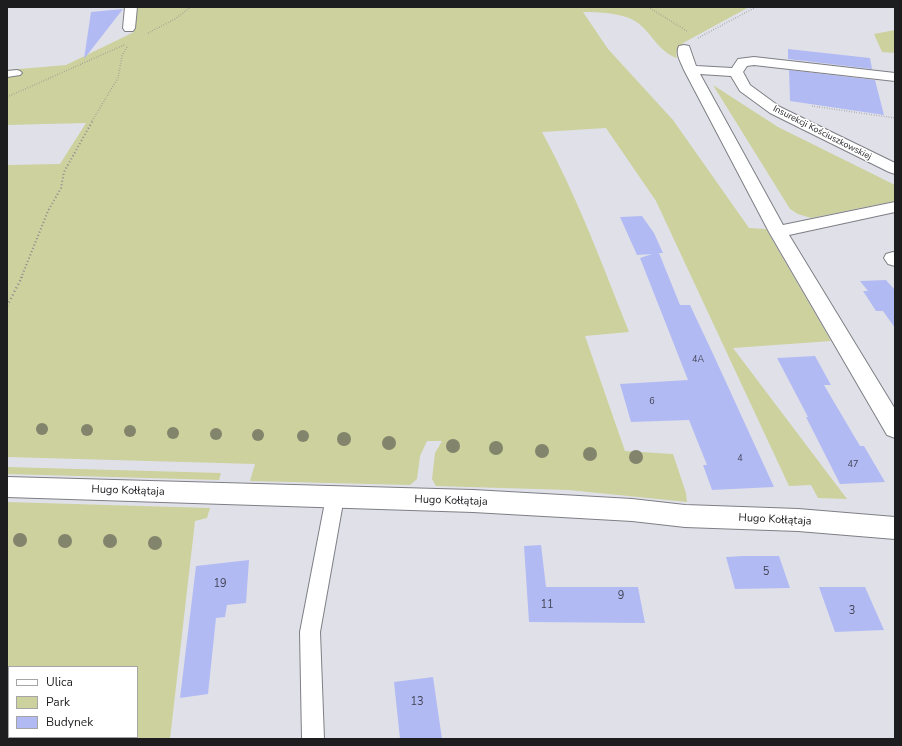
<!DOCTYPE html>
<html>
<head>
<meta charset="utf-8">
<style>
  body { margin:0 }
  #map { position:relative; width:902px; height:746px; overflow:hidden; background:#e0e1e8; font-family:"Nunito Sans",sans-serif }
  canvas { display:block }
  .frame { position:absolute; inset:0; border:8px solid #1d1d20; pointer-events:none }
  .legend { position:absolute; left:8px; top:666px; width:130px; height:72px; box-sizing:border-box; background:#fff; border:1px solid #a5a5a6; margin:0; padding:5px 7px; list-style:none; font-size:12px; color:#1d1d20 }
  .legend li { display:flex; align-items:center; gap:8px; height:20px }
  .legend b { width:20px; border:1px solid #a5a5a6 }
</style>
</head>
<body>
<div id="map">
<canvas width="902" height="746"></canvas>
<div class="frame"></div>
<ul class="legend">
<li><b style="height:5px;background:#fff"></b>Ulica</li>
<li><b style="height:11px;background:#cdd19d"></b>Park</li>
<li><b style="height:11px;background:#b2baf4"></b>Budynek</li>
</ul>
</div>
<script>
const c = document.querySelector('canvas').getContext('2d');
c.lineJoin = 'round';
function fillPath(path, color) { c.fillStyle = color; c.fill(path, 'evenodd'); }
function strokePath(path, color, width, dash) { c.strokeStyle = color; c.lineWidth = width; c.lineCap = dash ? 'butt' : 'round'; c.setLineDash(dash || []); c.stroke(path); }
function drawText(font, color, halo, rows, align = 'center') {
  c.font = font + ' "Nunito Sans",sans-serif'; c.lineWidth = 3; c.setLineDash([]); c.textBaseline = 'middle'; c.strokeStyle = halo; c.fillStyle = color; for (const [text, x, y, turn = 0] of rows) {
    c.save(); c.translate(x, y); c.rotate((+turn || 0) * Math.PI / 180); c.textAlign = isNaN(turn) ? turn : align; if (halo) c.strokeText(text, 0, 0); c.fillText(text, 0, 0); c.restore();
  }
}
const green = new Path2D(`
  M138 7H749L683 43 676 53 677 58C658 52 651 31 635 21 622 13 599 12 583 12L608 49 673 120 749 228 766 229 831 341 733 348 847 499 818 498 811 485 789 486 656 201 606 128 542 132C577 196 602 264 629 332L585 336 625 451 673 454 686 493 687 502 569 490 436 486 432 479 435 453 442 441H427L420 456 417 479 410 485 250 481 255 464 7 457V165L60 164 86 123 7 125V70L66 65 134 32Z
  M895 30V53L882 52 874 34Z
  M713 85 778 127 895 185V201L811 218 798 214 790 209Z
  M7 467 221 473 219 480 7 474Z
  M7 502 210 508 207 518 195 521 170 739H7ZM9 667H137V737H9Z`);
const building = new Path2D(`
  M123 9 84 59 91 12Z
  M788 49 870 58 872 69 788 59Z
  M789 70 875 80 884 115 790 101Z
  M642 216 654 233 663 253H659L680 305H690L714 356 774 487 712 490 703 465H707L689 420 631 422 620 384 688 380 640 258 652 254 637 255 620 217Z
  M886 280 895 290V328L883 311H876L863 291H868L860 281Z
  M815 356 831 385H824L860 446H864L885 482 840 484 806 417H808L777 358Z
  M541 545 546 587H638L645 623 529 622 524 546Z
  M743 556H779L790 588 735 589 726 557Z
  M249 560 246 603 227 605 225 617 216 618 208 694 180 698 196 566Z
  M819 587H865L884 630 835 632Z
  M433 677 442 739H400L394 682Z`);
const pathFar2 = new Path2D(`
  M648 7 687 31
  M148 33 175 19 191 7
  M698 38 756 7
  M7 97 124 45
  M812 106 895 118
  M92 121 118 78 122 56 128 45`);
const pathFar1 = new Path2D(`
  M21 278 48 211 61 188 64 172 93 120`);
const path = new Path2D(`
  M7 306 22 277`);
const lane = new Path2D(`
  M17 70 20 71 22 73 20 75 7 77V71Z
  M335 490 341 492 344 497 320 632 324 739H302L300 632 326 497 329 492Z`);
const street = new Path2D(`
  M125 7H137L135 28 133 31H125L123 28Z
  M684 45 689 46 696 66 732 68 738 59 754 57 895 73V81L754 65 747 66 743 72 750 85 780 107 895 163V174L889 172 770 113 740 91 731 76 700 74 783 225 895 202V212L789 235 895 409V438L887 435 769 232 684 70C681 62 675 54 679 46Z
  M893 252 895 253V266L888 264 884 258 886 254Z`);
const secondary = new Path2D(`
  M7 477 473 490 632 499 685 505 798 509 895 517V539L798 531 685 527 632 521 473 512 7 497Z`);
const trees = [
  [42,429,6],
  [87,430,6],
  [130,431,6],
  [173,433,6],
  [216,434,6],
  [258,435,6],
  [303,436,6],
  [344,439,7],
  [389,443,7],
  [453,446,7],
  [496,448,7],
  [542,451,7],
  [590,454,7],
  [636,457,7],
  [20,540,7],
  [65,541,7],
  [110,541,7],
  [155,543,7]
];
const farStreetnames = [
  ["Insurekcji Kościuszkowskiej",822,133,27]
];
const numberNames = [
  ["4A",698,360],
  ["6",652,402],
  ["4",740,459],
  ["47",853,465]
];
const streetNames = [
  ["Hugo Kołłątaja",128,491,2],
  ["Hugo Kołłątaja",451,501,2],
  ["Hugo Kołłątaja",775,520,3]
];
const nearNumbernames = [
  ["5",766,572],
  ["19",220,584],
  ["9",621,596],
  ["11",547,605],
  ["3",852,611],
  ["13",417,702]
];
fillPath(green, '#cdd19d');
fillPath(building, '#b2baf4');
strokePath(lane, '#7e7f85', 2);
strokePath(street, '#7e7f85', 2);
strokePath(secondary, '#7e7f85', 2);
strokePath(pathFar2, '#8b8b90', 1.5, [0.5, 2]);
strokePath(pathFar1, '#8b8b90', 2, [1, 2.5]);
strokePath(path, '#8b8b90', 2.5, [1, 3]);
fillPath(lane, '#fff');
fillPath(street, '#fff');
fillPath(secondary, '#fff');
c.fillStyle = '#83846c';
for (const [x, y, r] of trees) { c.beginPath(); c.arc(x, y, r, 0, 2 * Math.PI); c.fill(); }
drawText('9px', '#1d1d20', '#fff', farStreetnames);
drawText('9px', '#424455', null, numberNames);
drawText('11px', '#1d1d20', '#fff', streetNames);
drawText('11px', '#424455', null, nearNumbernames);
</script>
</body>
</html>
